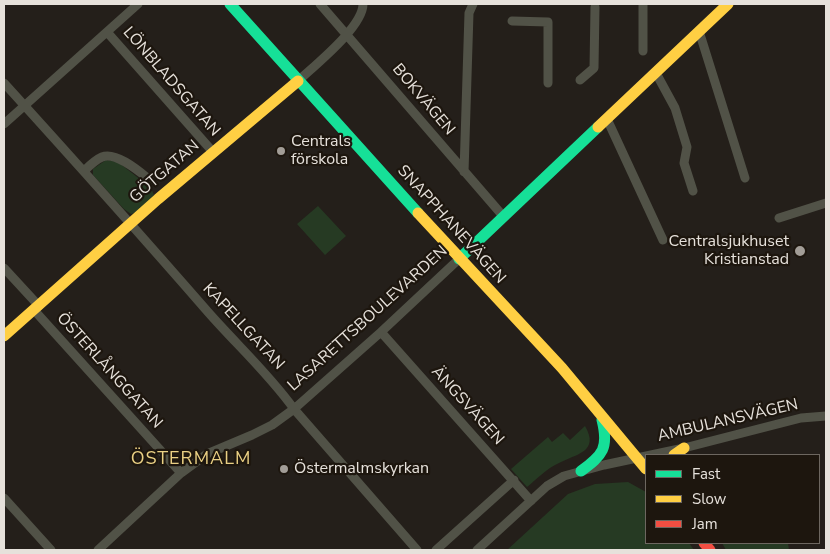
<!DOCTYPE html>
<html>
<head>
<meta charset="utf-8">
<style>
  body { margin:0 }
  #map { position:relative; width:830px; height:554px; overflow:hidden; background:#241f1a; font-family:"Nunito Sans",sans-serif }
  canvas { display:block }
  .frame { position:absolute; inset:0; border:5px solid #e6e1db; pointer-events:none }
  .legend { position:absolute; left:645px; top:454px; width:175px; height:90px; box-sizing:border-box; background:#1d160e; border:1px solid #6d6760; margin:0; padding:6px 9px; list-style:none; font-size:15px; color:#e6e1db }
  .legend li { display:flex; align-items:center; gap:10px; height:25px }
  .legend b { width:25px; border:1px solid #6d6760 }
</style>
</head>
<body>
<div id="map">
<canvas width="830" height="554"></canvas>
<div class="frame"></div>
<ul class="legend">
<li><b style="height:6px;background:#16e098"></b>Fast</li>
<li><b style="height:6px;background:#ffcf43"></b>Slow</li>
<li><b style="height:6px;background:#f24e42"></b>Jam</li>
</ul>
</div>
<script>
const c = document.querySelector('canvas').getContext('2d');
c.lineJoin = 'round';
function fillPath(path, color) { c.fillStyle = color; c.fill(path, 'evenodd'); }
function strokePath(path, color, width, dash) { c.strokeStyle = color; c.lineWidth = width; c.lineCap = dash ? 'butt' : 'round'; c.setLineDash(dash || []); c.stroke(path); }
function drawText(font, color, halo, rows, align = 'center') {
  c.font = font + ' "Nunito Sans",sans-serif'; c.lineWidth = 4.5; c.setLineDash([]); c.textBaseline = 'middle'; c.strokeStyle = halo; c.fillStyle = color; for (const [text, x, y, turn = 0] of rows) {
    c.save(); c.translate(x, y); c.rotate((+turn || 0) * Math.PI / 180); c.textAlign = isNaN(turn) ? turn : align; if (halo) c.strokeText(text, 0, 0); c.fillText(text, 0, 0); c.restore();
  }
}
const green = new Path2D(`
  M106 160 118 162 151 188 154 195 153 199 137 212 131 214 124 209 93 175V169Z
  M318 206 346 236 325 255 297 224Z
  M585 426C600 452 576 454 559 463 547 468 537 479 527 487L511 469 548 437 552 442 563 433 570 440Z
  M628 482 646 492V543H689L694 550H507L568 494 595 484Z
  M722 543H788L789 550H726Z`);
const street = new Path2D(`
  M320 4 503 216
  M643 4V51
  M512 21 548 22V83
  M699 31 745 178
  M107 32 213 152
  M656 73 675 108 687 147 684 163 693 191
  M580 80 594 68 595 7
  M298 81C315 65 363 27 363 4
  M4 83C73 159 141 235 208 312 237 345 269 374 294 409L417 550
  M607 119 663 240
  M4 124 138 4
  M84 171C89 166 95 160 102 157 116 151 140 172 150 180
  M464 172 469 13 473 4
  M779 218 826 203
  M4 268 39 306
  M34 310 181 473
  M381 332 531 501
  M4 498 51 550
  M98 550 181 473 207 454 252 435 272 425 294 409 381 332 459 259
  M436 550 514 480
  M477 550 547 486 564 476 604 465 684 448 801 418 826 416`);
const fast = new Path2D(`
  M230 4 418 213
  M459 259 598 127
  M581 471C603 455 609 448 602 420`);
const slow = new Path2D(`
  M598 127 728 4
  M418 213 562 368 646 469
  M4 336 158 199 298 81
  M674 455 684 448`);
const jam = new Path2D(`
  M704 543 710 550`);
const markers = [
  [281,151,5,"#a29d97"],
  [800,251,6,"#a29d97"],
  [284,469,5,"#a29d97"]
];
const streetNames = [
  ["LÖNBLADSGATAN",171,82,49],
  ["BOKVÄGEN",423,100,50],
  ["GÖTGATAN",165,172,-41],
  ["SNAPPHANEVÄGEN",451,225,48],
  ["LASARETTSBOULEVARDEN",368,319,-42],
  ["KAPELLGATAN",243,327,47],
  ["ÖSTERLÅNGGATAN",109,371,48],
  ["ÄNGSVÄGEN",467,406,48],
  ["AMBULANSVÄGEN",728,421,-13]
];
const poiNames = [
  ["Centrals",291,142],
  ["förskola",291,160],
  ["Centralsjukhuset",789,242,"right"],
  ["Kristianstad",789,260,"right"],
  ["Östermalmskyrkan",294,469]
];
const neighbourhoodNames = [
  ["ÖSTERMALM",191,460]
];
fillPath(green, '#263a23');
strokePath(street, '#515247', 9);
strokePath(fast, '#16e098', 11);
strokePath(slow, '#ffcf43', 11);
strokePath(jam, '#f24e42', 11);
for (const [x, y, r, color] of markers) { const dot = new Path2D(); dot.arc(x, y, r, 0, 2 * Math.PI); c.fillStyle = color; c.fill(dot); strokePath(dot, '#1d160e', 2); }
drawText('16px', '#e6e1db', '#1d160e', streetNames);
drawText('16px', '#e6e1db', '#1d160e', poiNames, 'left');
c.letterSpacing = '1px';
drawText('18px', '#ead084', '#1d160e', neighbourhoodNames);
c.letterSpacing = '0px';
</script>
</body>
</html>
